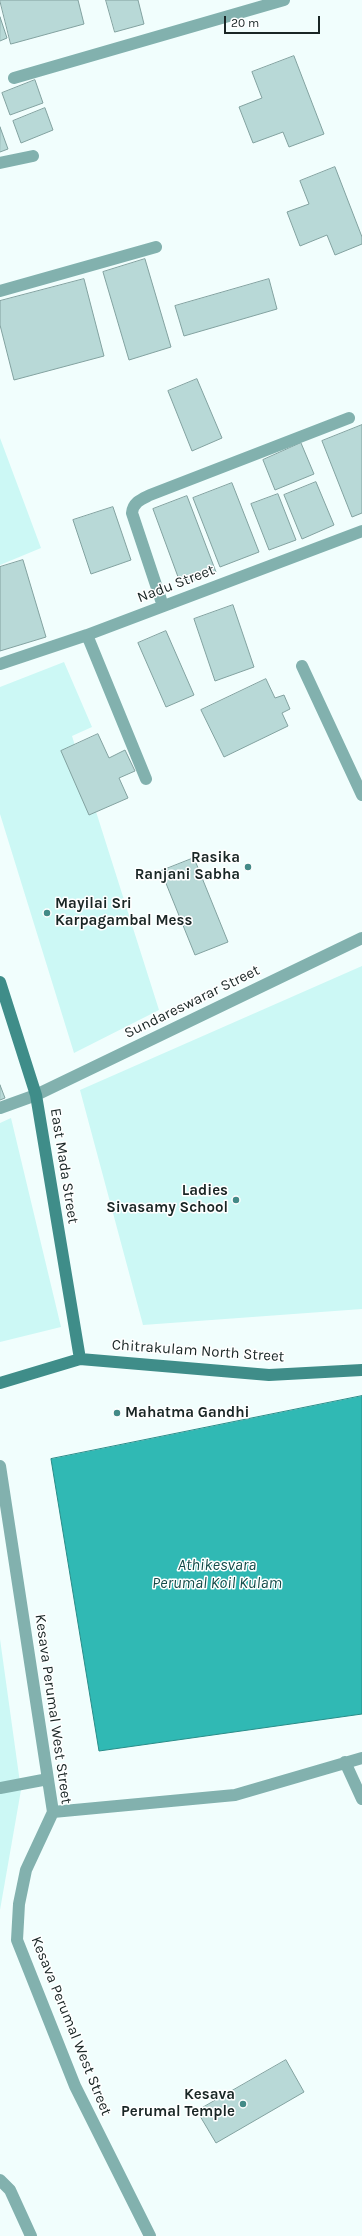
<!DOCTYPE html>
<html>
<head>
<meta charset="utf-8">
<style>
  body { margin:0 }
  #map { position:relative; width:362px; height:2236px; overflow:hidden; background:#f1fefd; font-family:Karla,sans-serif }
  canvas { display:block }
  .scale { position:absolute; left:224px; top:16px; width:96px; height:18px; box-sizing:border-box; border:2px solid #192625; border-top:0; padding-left:5px; font-size:12px; line-height:14px; white-space:nowrap; color:#192625; -webkit-text-stroke:3px #fff; paint-order:stroke }
</style>
</head>
<body>
<div id="map">
<canvas width="362" height="2236"></canvas>
<div class="scale">20 m</div>
</div>
<script>
const c = document.querySelector('canvas').getContext('2d');
c.lineJoin = 'round';
function fillPath(path, color) { c.fillStyle = color; c.fill(path, 'evenodd'); }
function strokePath(path, color, width, dash) { c.strokeStyle = color; c.lineWidth = width; c.lineCap = dash ? 'butt' : 'round'; c.setLineDash(dash || []); c.stroke(path); }
function drawText(font, color, halo, rows, align = 'center') {
  c.font = font + ' Karla,sans-serif'; c.lineWidth = 3; c.setLineDash([]); c.textBaseline = 'middle'; c.strokeStyle = halo; c.fillStyle = color; for (const [text, x, y, turn = 0] of rows) {
    c.save(); c.translate(x, y); c.rotate((+turn || 0) * Math.PI / 180); c.textAlign = isNaN(turn) ? turn : align; if (halo) c.strokeText(text, 0, 0); c.fillText(text, 0, 0); c.restore();
  }
}
const built = new Path2D(`
  M0 438 41 548 0 565Z
  M64 662 92 727 72 736 159 1010 74 1053 0 814V687Z
  M362 966V1309L143 1325 80 1090Z
  M11 1118 61 1327 0 1342V1123Z
  M0 1639 21 1790 0 1910Z`);
const water = new Path2D(`
  M362 1396V1714L99 1751 51 1459Z`);
const building = new Path2D(`
  M0 0H78L84 24 11 44Z
  M106 0H138L144 24 115 32Z
  M0 17 7 38 0 41Z
  M294 56 324 134 289 147 283 132 253 143 239 107 262 98 252 72Z
  M35 80 43 103 10 115 2 93Z
  M45 108 53 130 21 143 13 121Z
  M0 127 8 149 0 152Z
  M335 167 362 237V244L335 255 327 235 300 246 287 212 309 204 300 181Z
  M145 259 171 347 129 360 103 272Z
  M84 279 104 356 14 380 0 325V301Z
  M269 279 277 309 184 336 175 306Z
  M197 379 222 438 192 451 168 391Z
  M362 425V513L352 517 322 441Z
  M301 443 314 474 275 490 263 460Z
  M316 482 334 525 302 539 284 495Z
  M232 483 259 552 220 567 193 498Z
  M278 494 296 540 269 550 251 504Z
  M187 496 216 572 181 585 153 509Z
  M113 507 131 560 91 574 73 520Z
  M23 560 46 637 0 651V567Z
  M233 605 254 667 215 681 194 619Z
  M166 631 194 695 166 707 138 643Z
  M266 679 275 698 284 695 290 709 282 713 288 726 224 757 201 710Z
  M98 734 109 758 125 750 135 771 119 778 128 798 89 815 61 751Z
  M194 858 228 942 195 955 161 871Z
  M0 1085 5 1098 0 1100Z
  M286 2060 304 2092 216 2143 197 2111Z`);
const street = new Path2D(`
  M14 78 284 0
  M0 163 33 156
  M0 291 156 247
  M163 606 132 513C133 502 142 499 150 495L349 418
  M87 635 146 779
  M0 664 87 635 362 531
  M302 666 362 795
  M0 1108 36 1095 362 938
  M0 1466 53 1812 26 1870 19 1904 17 1940 75 2086 150 2236
  M345 1762 362 1799
  M0 1788 48 1779
  M53 1812 235 1795 362 1758
  M0 2180 10 2190 31 2236`);
const secondary = new Path2D(`
  M0 982 36 1095 80 1359
  M0 1383 80 1359 269 1375 362 1370`);
const markers = [
  [248,867,4,"#438a87"],
  [47,913,4,"#438a87"],
  [236,1200,4,"#438a87"],
  [117,1413,4,"#438a87"],
  [243,2104,4,"#438a87"]
];
const streetNames = [
  ["Nadu Street",176,584,-21],
  ["Sundareswarar Street",192,1002,-26],
  ["East Mada Street",64,1166,81],
  ["Chitrakulam North Street",198,1351,4],
  ["Kesava Perumal West Street",53,1709,82],
  ["Kesava Perumal West Street",71,2026,68]
];
const poiNames = [
  ["Rasika",240,858],
  ["Ranjani Sabha",240,875],
  ["Mayilai Sri",55,904,"left"],
  ["Karpagambal Mess",55,921,"left"],
  ["Ladies",228,1191],
  ["Sivasamy School",228,1208],
  ["Mahatma Gandhi",125,1413,"left"],
  ["Kesava",235,2095],
  ["Perumal Temple",235,2112]
];
const waterNames = [
  ["Athikesvara",217,1565],
  ["Perumal Koil Kulam",217,1583]
];
fillPath(built, '#ccf8f5');
fillPath(water, '#30b9b4');
strokePath(water, '#298d89', 1);
fillPath(building, '#b8d9d7');
strokePath(building, '#82a2a0', 1);
strokePath(street, '#82b1ae', 12);
strokePath(secondary, '#3f8d89', 12);
for (const [x, y, r, color] of markers) { const dot = new Path2D(); dot.arc(x, y, r, 0, 2 * Math.PI); c.fillStyle = color; c.fill(dot); strokePath(dot, '#fff', 1.5); }
drawText('15px', '#192625', '#fff', streetNames);
drawText('bold 15px', '#192625', '#fff', poiNames, 'right');
drawText('italic 16px', '#124b48', '#fff', waterNames);
</script>
</body>
</html>
